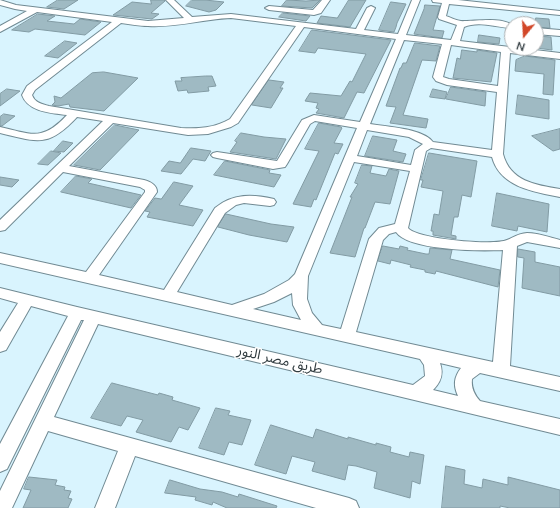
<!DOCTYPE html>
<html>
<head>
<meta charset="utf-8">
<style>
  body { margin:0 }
  #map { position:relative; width:560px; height:508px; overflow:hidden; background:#d9f4fe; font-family:Mulish,sans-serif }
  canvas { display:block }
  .north { position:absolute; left:504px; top:16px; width:40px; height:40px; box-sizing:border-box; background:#fff; border:1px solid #adb1b3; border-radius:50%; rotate:198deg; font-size:11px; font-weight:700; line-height:16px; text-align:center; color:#313c40 }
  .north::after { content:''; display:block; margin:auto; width:14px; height:18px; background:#d24728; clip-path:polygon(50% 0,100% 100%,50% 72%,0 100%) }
</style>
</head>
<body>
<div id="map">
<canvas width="560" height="508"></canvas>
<div class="north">N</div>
</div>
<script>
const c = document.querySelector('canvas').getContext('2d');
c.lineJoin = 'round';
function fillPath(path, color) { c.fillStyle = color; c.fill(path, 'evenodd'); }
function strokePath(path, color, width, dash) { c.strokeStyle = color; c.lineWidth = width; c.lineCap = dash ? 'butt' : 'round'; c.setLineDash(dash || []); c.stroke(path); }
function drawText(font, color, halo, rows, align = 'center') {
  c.font = font + ' Mulish,"Noto Sans Arabic",sans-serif'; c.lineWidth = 3; c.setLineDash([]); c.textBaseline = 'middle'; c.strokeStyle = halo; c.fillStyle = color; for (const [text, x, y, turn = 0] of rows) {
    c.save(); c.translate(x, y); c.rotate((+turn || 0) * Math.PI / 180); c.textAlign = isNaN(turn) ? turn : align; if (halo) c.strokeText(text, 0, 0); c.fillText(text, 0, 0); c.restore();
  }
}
const building = new Path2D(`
  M58 0H78L64 9 47 7Z
  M151 0H164L165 1 151 13 159 14 152 19 113 15 132 2 151 4Z
  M192 0H205L224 2 216 10 209 12 186 6Z
  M287 0 306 1 320 0 312 8 282 6Z
  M349 0H366L350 27 317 23 321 16 337 18Z
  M391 2 406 4 397 23 396 27 394 32 379 30Z
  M425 5 440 6 433 30 444 31 442 38 414 34 424 9Z
  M283 13 310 16 306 21 279 17Z
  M38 14 55 16 47 21 74 24 80 19 101 22 85 35 35 29 29 32 12 30Z
  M536 18 549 19 550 28 536 27Z
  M312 30 391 40 364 93 357 92 344 118 316 113 319 109 316 108 318 103 305 101 310 93 341 96 350 81 352 82 366 54 318 48 315 53 299 51Z
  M479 35 500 38 499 44 478 42Z
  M536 36 551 37 552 50 536 48Z
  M65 41 77 43 58 58 45 56Z
  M415 43 440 46 436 61 422 60 403 115 428 119 426 128 390 123 396 107 386 106 400 68H401L403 63H406Z
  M462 50 477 52V50L497 53 491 82 453 78 457 58 460 59Z
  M525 56 555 60 553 95 543 94 544 74 515 71 516 60Z
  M104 72 138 78 104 111 70 107 69 104 58 106 52 105 55 102 54 96 61 98 92 73Z
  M206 76H212L216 86 208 87 209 91 188 93 187 90 178 91 175 81H182L181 78Z
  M269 80 284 82 280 88H283L271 108 252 105Z
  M451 87 486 92 485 106 446 99Z
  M7 89 20 91 0 106V94Z
  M433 89 447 92 445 99 430 97Z
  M518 95 549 100V119L516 114Z
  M4 114 15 116 2 126H0V117Z
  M319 123 341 127 342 128 334 143 343 144 338 154 335 153 316 200 314 199 311 207 293 204 319 151 305 149Z
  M115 125 139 130 100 170 74 165Z
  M560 129V149L553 151 532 136Z
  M241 133 264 137 286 139 276 159 230 152 237 142 235 141Z
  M373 136 397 140 393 151 406 154 403 162 365 156Z
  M63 141 73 143 64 152 54 151Z
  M191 148 211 151 205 161 193 159 181 174 161 171 169 161 180 163Z
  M51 151 61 153 48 165 38 164Z
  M429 153 477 161 471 197 462 195 458 217H454L451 235 456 236V239L433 235V231H431L434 214 439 215 443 191 421 187 423 180H421Z
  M225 161 270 170 269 173 281 175 274 187 214 175Z
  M362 165 372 166 370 173 386 176 389 169 399 171 390 204 375 202 365 228H364L355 257 330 253 352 197H350L358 184 355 183Z
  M76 176 92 179 88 183 141 195 131 208 61 192Z
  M0 177 19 180 12 187 0 185Z
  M174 182 193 186 179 205 203 210 193 226 147 217 150 212 145 211 155 198 161 199Z
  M497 193 549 204 547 232 518 226 517 231 492 226Z
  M226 214 271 224 294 227 287 242 249 235 218 227Z
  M383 246 399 249 400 246 408 248 407 250 426 254H429L430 248 452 250 450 259 500 270 498 287 436 271 435 274 425 272V270L410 267 411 265 391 260 390 264 378 261Z
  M518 249 535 252V262L560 267V296L522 288 524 258 518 257Z
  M112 383 158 395 159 393 173 397 172 400 200 408 188 430 179 427 171 442 136 432 143 420 127 416 121 426 91 418Z
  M216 408 230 411 228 415 251 420 242 445 229 442 224 455 199 448Z
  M271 425 313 438 316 429 348 439V437L376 445V443L391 447 390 452 409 457 410 452 424 455 420 484 412 481 410 498 374 488 377 472 356 466 348 465 345 480 312 471 315 462 292 456 286 474 255 465Z
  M446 466 465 470 464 484 482 488 483 479 508 485V477L560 490V508H510L500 506V508H442Z
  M29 477 57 480 55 485 65 487 64 490 71 491 68 498 72 499 68 508H23L31 490 24 489Z
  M170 480 200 489 222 492 238 497 239 494 277 506 276 508H227L213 502 212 505 195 500 196 497 165 493Z`);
const minor = new Path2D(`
  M0 0 16 5 148 21 184 18 166 0H174L192 17 231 14 356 29 367 8 371 6 375 8 364 30 398 34 412 0H420L406 35 451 40 457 25 439 19 438 17 442 3 433 2 432 0H458L560 11V15L449 4 446 16C452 18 459 22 465 21 477 21 502 17 512 25L508 28C494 26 477 21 464 27L460 41 560 53V59L510 53 503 154C510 181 535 185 560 189V197C534 192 500 187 492 157L431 148 426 151 408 228C416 239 494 246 507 240 514 237 518 234 527 233 538 233 549 237 560 240V248L527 242 517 246 510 366 560 377V391L480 373 472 379C471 388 474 394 480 401L560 419V435L98 324 54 417 349 498 356 501 359 508H316L135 456 115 508H95L118 451 48 431 12 508H0V491L84 320H81L7 469 0 472V444L68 316 31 306 6 350 0 352V332L18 303 0 298V288L77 307 413 385 425 376 424 365 420 359 0 263V253L86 272 145 192V190L140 187 63 172 5 230 0 231V220L103 121 77 117C48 148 38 142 0 133V127C32 134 42 142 67 115 51 113 28 112 22 95L27 86 112 22 37 12 0 32V26L27 11 15 9 0 5ZM231 18 296 26 230 119C214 128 199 129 181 128L49 106C42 104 35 103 32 95L35 90 121 23C130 24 139 26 148 26 176 28 203 19 231 18ZM304 27 396 39 360 122 314 115 302 120 277 161 217 152 213 153 211 155 213 157 217 158 273 169 285 167 287 164 310 124 315 121 357 128 295 274 289 280 264 294 232 305 177 292 225 213 236 205 244 203 270 206 274 205 276 202 274 199C253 194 233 193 215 208L164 290 99 275 157 192C157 185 151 182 144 180L69 166 113 123 188 135 208 134 231 127 238 123ZM404 40 442 44 433 77 436 81 447 85 497 92 492 150 433 142C422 128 387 127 370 124ZM451 45 501 52 498 86 449 79 443 77ZM367 130 409 137 423 144 415 150 411 165 357 156ZM354 162 410 171 395 224 379 228 369 239 341 329 322 325 312 313 307 299 308 276ZM396 232C409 251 481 251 503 250L493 362 356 332 383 240 389 234ZM292 293 293 305 301 320 253 309 274 302ZM440 363 461 368C454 377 453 385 458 396L433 390C441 382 444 374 440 363Z
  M322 0H330L321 13 314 15 269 10 265 8 269 6 313 10Z
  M536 28 560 30V36L536 34Z`);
const streetNames = [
  ["طريق مصر النور",280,360,13]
];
fillPath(building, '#9fbac3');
strokePath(building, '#829ba4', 1);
strokePath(minor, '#718a93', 2);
fillPath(minor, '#fff');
drawText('14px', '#313c40', '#fff', streetNames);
</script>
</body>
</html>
